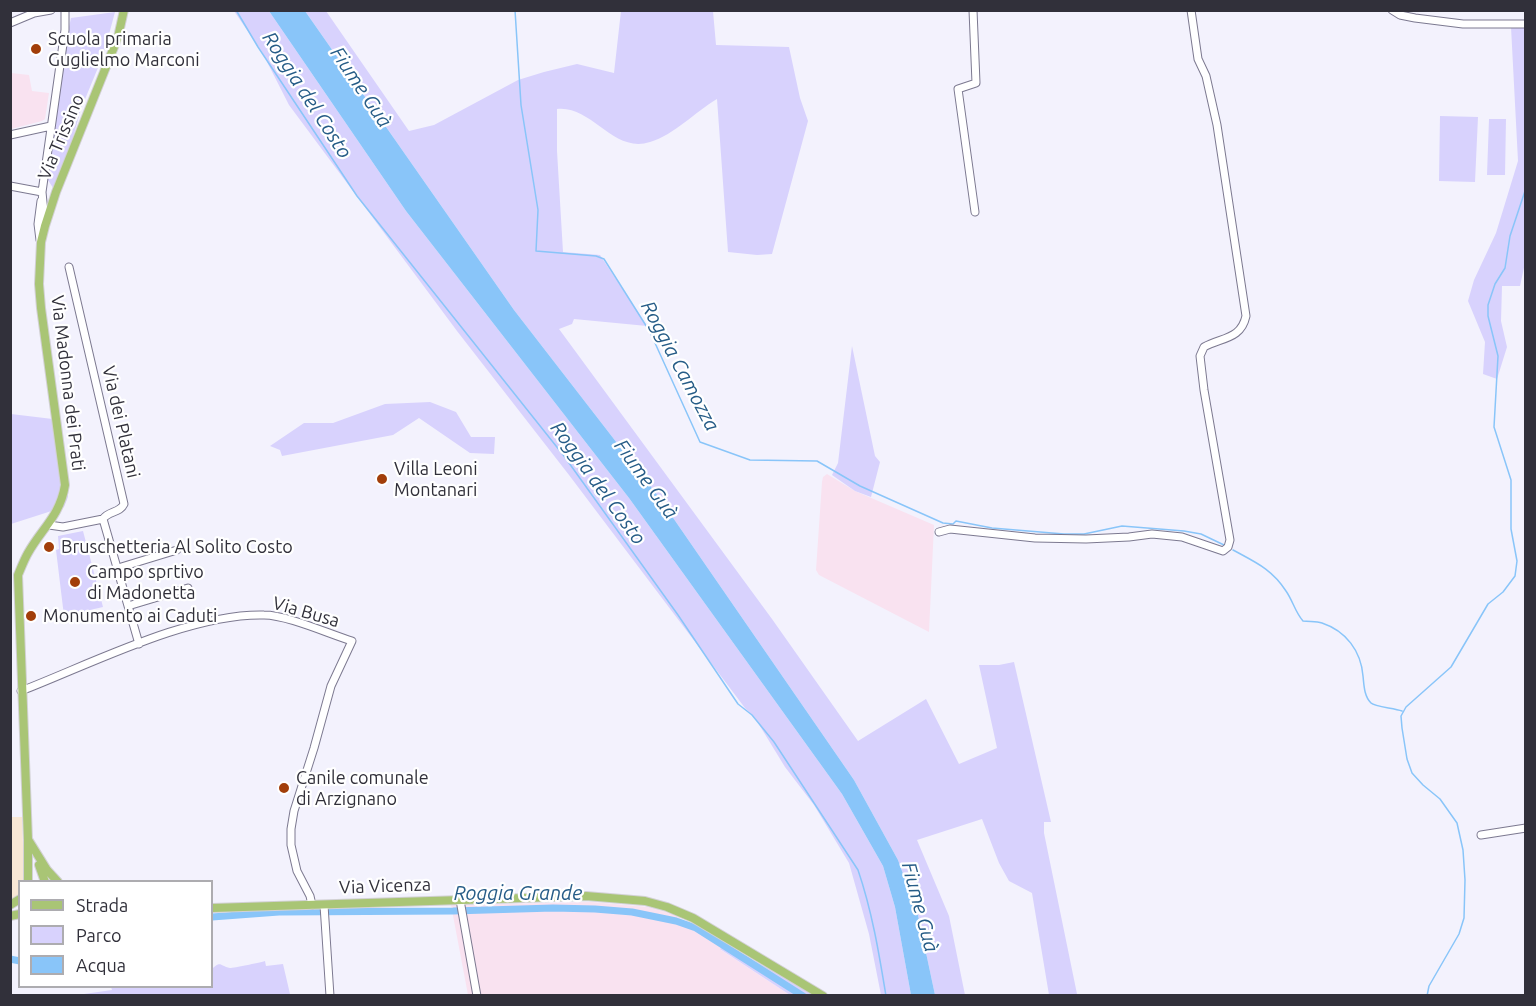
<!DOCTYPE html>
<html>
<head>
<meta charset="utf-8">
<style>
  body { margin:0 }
  #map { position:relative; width:1536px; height:1006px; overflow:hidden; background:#f3f2fd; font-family:Ubuntu,sans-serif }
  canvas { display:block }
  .frame { position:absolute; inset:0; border:12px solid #31303a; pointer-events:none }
  .legend { position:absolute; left:18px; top:880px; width:195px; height:108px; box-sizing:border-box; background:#fff; border:2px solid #adacb0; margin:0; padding:8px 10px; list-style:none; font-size:18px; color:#31303a }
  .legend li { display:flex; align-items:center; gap:12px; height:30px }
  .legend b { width:30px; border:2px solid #adacb0 }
</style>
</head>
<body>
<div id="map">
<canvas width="1536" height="1006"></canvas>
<div class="frame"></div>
<ul class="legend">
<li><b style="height:8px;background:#a9c575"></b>Strada</li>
<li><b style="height:16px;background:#d8d2fd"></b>Parco</li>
<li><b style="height:16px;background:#89c5f9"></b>Acqua</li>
</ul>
</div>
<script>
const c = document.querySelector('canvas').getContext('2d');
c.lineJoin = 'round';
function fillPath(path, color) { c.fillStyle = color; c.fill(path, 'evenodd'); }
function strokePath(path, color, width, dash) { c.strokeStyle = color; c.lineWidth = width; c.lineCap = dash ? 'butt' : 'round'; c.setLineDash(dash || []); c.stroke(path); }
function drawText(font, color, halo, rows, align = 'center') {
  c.font = font + ' Ubuntu,sans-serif'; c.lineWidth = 4.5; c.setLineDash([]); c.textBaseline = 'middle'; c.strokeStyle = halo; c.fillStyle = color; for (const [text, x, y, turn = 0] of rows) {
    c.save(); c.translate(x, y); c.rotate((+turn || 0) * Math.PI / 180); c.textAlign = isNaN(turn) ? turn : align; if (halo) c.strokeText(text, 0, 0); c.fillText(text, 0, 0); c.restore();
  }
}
const commercial = new Path2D(`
  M10 817H22L23 846V881L20 882 18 897 10 902Z`);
const industrial = new Path2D(`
  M11 73 29 75 32 91 49 93 45 119 42 121 11 129Z
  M827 474 855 491 934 525 929 632 819 575 816 570 822 482 823 477Z
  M592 902 648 907 673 914 725 944 721 950 790 995H468L451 905Z`);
const green = new Path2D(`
  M234 11H269L406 211 629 498 842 794 883 866 895 907 911 995H881L869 934 849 863 814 805 785 767 755 718 745 708 569 475 457 331 289 105 262 52Z
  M305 11H326L409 131 434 125 518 80 544 72 577 64 614 73 621 11H713L716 45 789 47 800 98 808 121 772 254 757 255 728 252 717 99C695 112 674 135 650 142 613 154 592 105 557 109V151L563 252 600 255 647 326 574 319 572 324 559 329 772 619 858 741 926 699 959 764 997 748 979 665H999L1014 662 1051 822H1044V833L1077 994 1049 995 1032 893 1009 881 999 863 982 819 917 840 949 916 965 995H935L918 915 898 860 854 780 658 496 514 310Z
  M115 12 104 53 81 109 57 194 46 177 63 55 71 18Z
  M1525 26V263L1520 286H1502L1501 321 1507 347 1497 379 1483 374 1485 342 1468 301 1474 280 1496 233 1518 161 1511 27Z
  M1440 116 1478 117 1475 182 1439 181Z
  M1489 119H1506L1505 175H1487Z
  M852 346 875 456 880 462 871 497 855 491 832 475 838 463Z
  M430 402 456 412 471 437H495L494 454 470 453 419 418 393 435 282 456 280 450 270 446 304 423H333L385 404Z
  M11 414 61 420 68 497 64 507 11 524Z
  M83 531 103 607 64 616 56 550 59 549 58 536Z
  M725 944 816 995H790L720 949Z
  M265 961 266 966 283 964 290 994 287 996 77 995 112 990 111 987H115L212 986V969C221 960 220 966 230 968 234 968 258 963 265 961Z`);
const water = new Path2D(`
  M269 11H305L514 310 658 496 854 780 898 860 918 915 935 995H911L895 907 883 866 842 794 629 498 406 211Z`);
const stream = new Path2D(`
  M236 10 258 47 357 196 564 456 678 615 738 704 752 715 774 742 858 870C872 911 879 953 886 996
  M515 10 521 105 538 210 536 251 596 256 604 259 650 332 700 442 750 460 817 461 860 486 943 523 953 524 956 521 992 528 1064 534H1084L1122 526 1184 531 1201 534 1224 545
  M1233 550C1255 562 1272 569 1286 591 1293 601 1295 612 1303 621 1310 622 1316 621 1322 623 1346 631 1361 651 1363 676 1364 685 1364 696 1371 703 1375 707 1394 708 1402 711
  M1427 996 1429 986 1459 934 1464 918 1465 880 1463 850 1457 823 1440 799 1423 785 1412 773 1407 759 1402 728 1401 716 1406 707 1451 667 1488 604 1503 592 1515 576 1517 561 1511 529V480L1494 427 1498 356 1488 316V305L1495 284 1505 268 1510 236 1526 188`);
const canal = new Path2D(`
  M212 917 279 912 453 911 553 908 595 909 632 912 676 921 696 928 803 996
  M10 959 20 961`);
const minor = new Path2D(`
  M973 10 976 83 958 89 975 212
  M1392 10 1400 15 1415 18 1463 24H1526
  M10 23 34 13 51 10
  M10 135 51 126
  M10 186 42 192
  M45 223 42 192 65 30V10
  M40 240 38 224 41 201
  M103 519 139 644
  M49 525 63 527 103 519C108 511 120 513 124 504L69 267
  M939 532 950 529 1035 538 1086 539 1129 537 1152 534 1182 537 1223 551 1228 547 1230 540 1204 390 1200 356 1204 347C1223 337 1241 339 1246 316L1217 125 1206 76 1198 59 1191 10
  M118 568 177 550
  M128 606 188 588
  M21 691C91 664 190 613 264 615 287 615 329 634 352 641L331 686 314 748 294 811 291 829V845L297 871 310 896 312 905
  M1481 835 1526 828
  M460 900 477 996
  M324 905 330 996`);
const major = new Path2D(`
  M29 841 47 870 58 882
  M39 865 45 882
  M28 882V840L18 575C21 568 24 560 28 553 42 528 60 516 65 485L41 308 39 284 41 242 45 226 56 192 118 37 124 10
  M10 905 20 899
  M212 908 586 896 645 901 667 907 693 918 823 996
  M10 916 20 914`);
const markers = [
  [36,49,6,"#a23e0a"],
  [382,479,6,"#a23e0a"],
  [49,547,6,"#a23e0a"],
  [75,582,6,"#a23e0a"],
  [31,616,6,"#a23e0a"],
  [284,788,6,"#a23e0a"]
];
const poiNames = [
  ["Scuola primaria",48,39],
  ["Guglielmo Marconi",48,60],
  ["Villa Leoni",394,469],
  ["Montanari",394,490],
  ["Bruschetteria Al Solito Costo",61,547],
  ["Campo sprtivo",87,572],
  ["di Madonetta",87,593],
  ["Monumento ai Caduti",43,616],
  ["Canile comunale",296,778],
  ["di Arzignano",296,799]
];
const streetNames = [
  ["Via Trissino",61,137,-67],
  ["Via Madonna dei Prati",68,383,83],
  ["Via dei Platani",121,422,77],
  ["Via Busa",306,612,16],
  ["Via Vicenza",385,886,-2]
];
const waterNames = [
  ["Fiume Guà",361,87,56],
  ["Roggia del Costo",307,95,57],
  ["Roggia Camozza",680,366,62],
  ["Fiume Guà",646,479,54],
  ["Roggia del Costo",598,483,54],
  ["Roggia Grande",518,893],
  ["Fiume Guà",920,907,75]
];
fillPath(commercial, '#f8e7d5');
fillPath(industrial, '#f9e2f0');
fillPath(green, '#d8d2fd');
fillPath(water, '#89c5f9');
strokePath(stream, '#89c5f9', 1.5);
strokePath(canal, '#89c5f9', 7);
strokePath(minor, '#7c7990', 9);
strokePath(major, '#d2d1d4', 10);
strokePath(minor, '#fff', 7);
strokePath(major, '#a9c575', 8);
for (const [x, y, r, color] of markers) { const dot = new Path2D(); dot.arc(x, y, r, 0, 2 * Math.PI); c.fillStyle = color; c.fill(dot); strokePath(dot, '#fff', 2); }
drawText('18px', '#31303a', '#fff', poiNames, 'left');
drawText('18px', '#31303a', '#fff', streetNames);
drawText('italic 20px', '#265c87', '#fff', waterNames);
</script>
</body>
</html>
